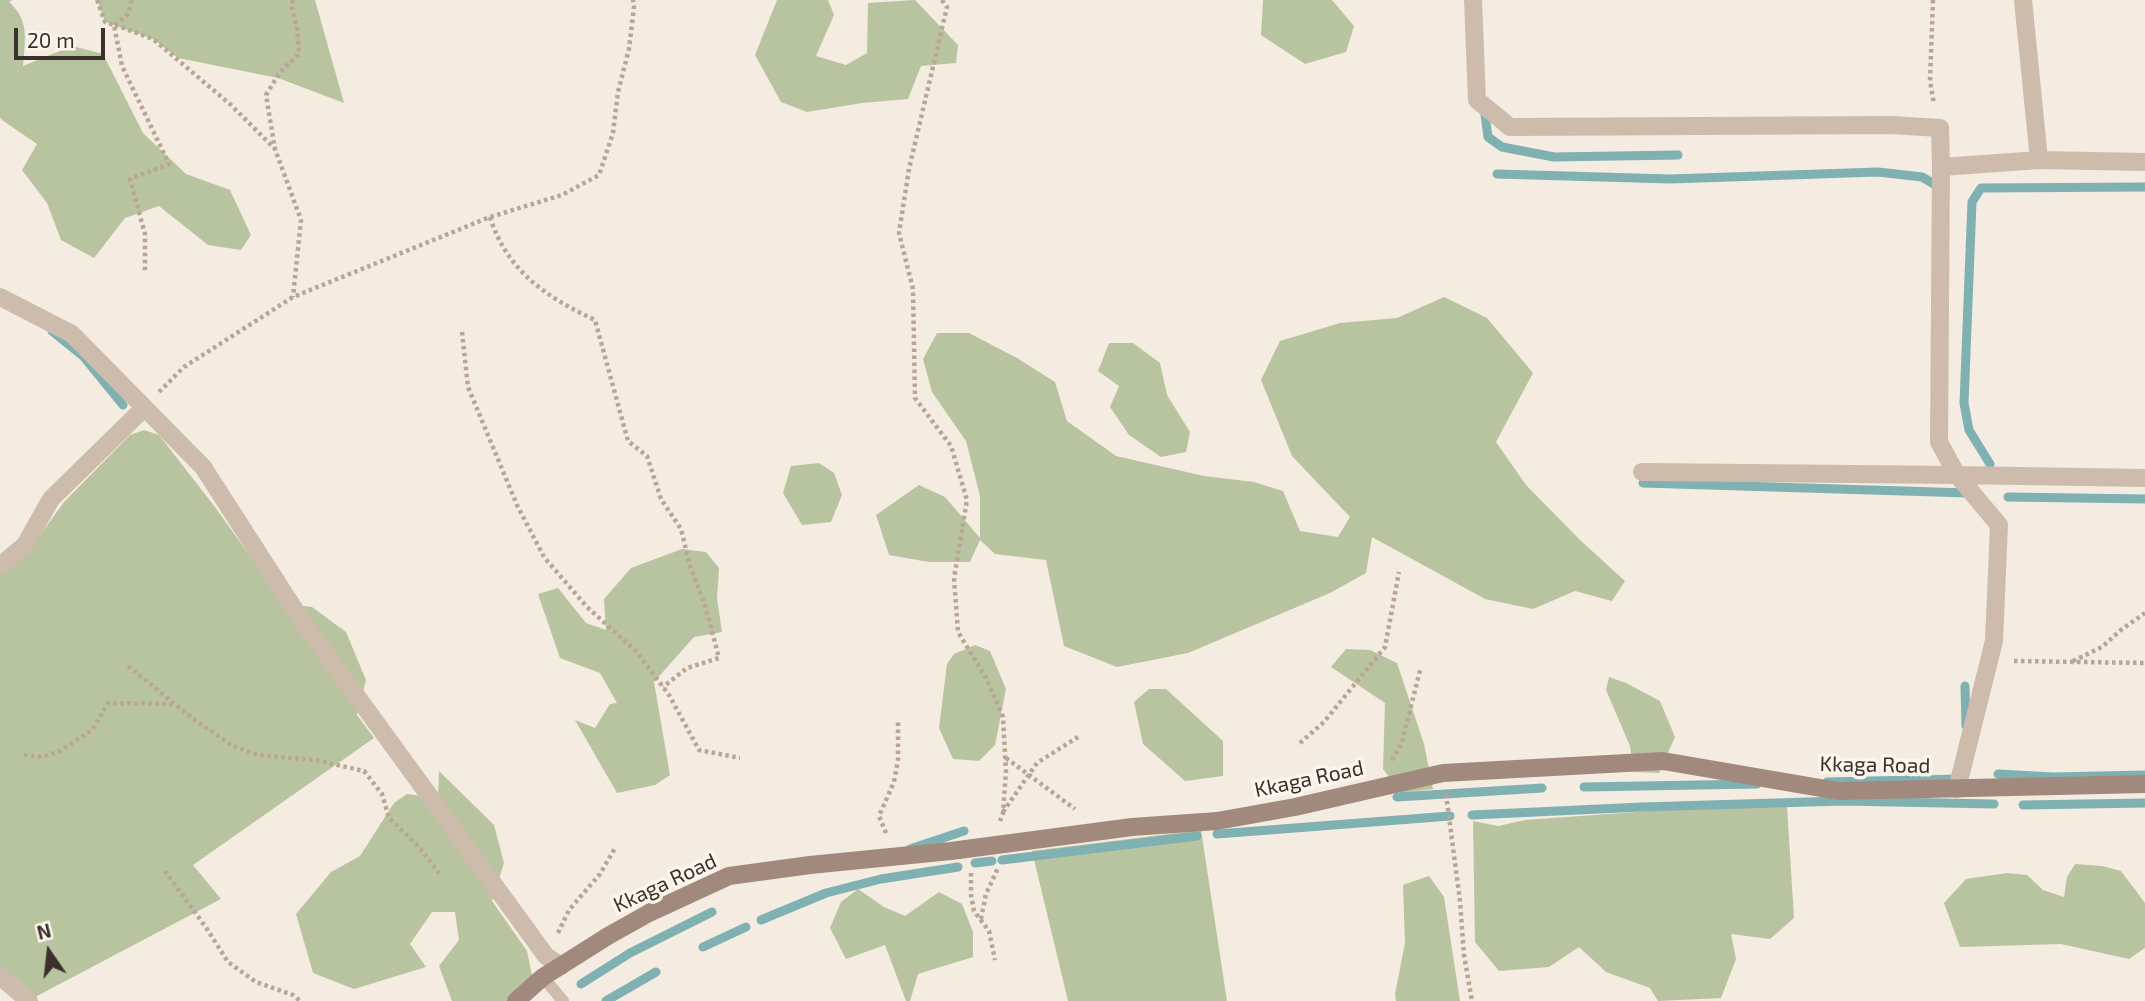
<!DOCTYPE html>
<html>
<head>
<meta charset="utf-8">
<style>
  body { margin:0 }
  #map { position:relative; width:2145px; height:1001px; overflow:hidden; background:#f4ebe1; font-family:"Exo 2",sans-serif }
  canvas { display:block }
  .north { position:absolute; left:14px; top:917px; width:70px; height:70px; -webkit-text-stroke:5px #fbf5ee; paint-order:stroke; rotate:346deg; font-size:19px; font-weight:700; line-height:28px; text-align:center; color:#3b302b }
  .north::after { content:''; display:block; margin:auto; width:24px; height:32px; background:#3b302b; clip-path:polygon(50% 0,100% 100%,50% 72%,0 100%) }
  .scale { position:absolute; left:14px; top:28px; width:91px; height:32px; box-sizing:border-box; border:4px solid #3b302b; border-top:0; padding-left:9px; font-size:21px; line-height:24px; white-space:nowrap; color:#3b302b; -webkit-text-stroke:5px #fbf5ee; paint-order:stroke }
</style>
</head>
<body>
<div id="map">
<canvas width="2145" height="1001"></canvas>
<div class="north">N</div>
<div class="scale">20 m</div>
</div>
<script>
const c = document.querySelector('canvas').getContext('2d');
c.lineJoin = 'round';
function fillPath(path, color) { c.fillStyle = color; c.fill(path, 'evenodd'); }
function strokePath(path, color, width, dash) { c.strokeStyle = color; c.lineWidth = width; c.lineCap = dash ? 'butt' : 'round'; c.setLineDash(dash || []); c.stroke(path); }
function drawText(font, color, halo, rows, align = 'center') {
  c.font = font + ' "Exo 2",sans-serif'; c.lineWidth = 7; c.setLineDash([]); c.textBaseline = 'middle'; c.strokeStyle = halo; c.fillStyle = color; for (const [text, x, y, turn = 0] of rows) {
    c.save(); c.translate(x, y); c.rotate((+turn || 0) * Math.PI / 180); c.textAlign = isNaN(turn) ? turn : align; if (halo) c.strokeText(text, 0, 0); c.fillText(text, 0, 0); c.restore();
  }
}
const green = new Path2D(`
  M0 0H12L9 2C30 20 25 41 23 66L72 46 103 54 143 133 186 174 230 190 251 235 241 250 208 245 159 206 125 218 94 258 61 240 47 203 22 170 37 144 2 120 0 117Z
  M97 0H315L344 103 278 78 178 58 153 39 105 22Z
  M777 0H828L834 15 816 56 846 65 867 53 868 3 915 0 958 45 956 63 921 66 908 99 862 103 807 112 781 102 755 55Z
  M1263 0H1332L1354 26 1346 52 1305 64 1261 35Z
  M1444 297 1487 318 1533 373 1496 442 1526 485 1580 540 1625 581 1612 601 1575 591 1533 609 1485 599 1372 537 1366 573 1330 593 1188 653 1117 667 1064 646 1046 560 995 554 980 540 970 562H929L889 555 876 515 919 485 945 497 980 538V496L966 441 932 392 923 359 937 333H969L1017 358 1055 382 1067 421 1116 456 1204 476 1254 482 1283 491 1300 531 1338 537 1350 517 1292 456 1261 380 1280 341 1340 323 1397 318Z
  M1109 343H1133L1160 363 1167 395 1190 432 1186 452 1161 457 1129 435 1110 407 1119 386 1098 371Z
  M144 430 159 435 215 507 284 604 312 607 346 632 366 680 357 715 374 738 193 865 221 899 35 997 0 967V575L30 549 64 502 130 435Z
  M819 463 834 473 842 495 831 522 802 525 783 493 791 466Z
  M682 549 706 552 719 568 717 599 722 632 694 637 654 682 670 775 655 785 617 793 575 720 595 728 610 704 617 703 600 673 560 658 538 594 558 588 586 623 606 630 604 599 631 568Z
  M975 645 990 651 1006 689 995 745 979 761 953 759 939 728 947 664 954 654Z
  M1346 649 1370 650 1397 663 1424 744 1433 789 1401 793 1383 769 1385 703 1331 667Z
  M1609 677 1626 683 1660 701 1675 737 1659 773 1634 772 1630 746 1606 690Z
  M1149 689H1166L1223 741V776L1185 781 1143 744 1134 702Z
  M439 771 494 825 504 863 492 901 527 951 533 980 507 1001H452L439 966 459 940 455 912H432L410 944 426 967 354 989 313 973 296 914 331 872 360 856 394 803 407 794 438 798Z
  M1787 806 1794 918 1770 939 1731 934 1736 959 1721 998 1658 1001 1650 988 1606 972 1579 947 1549 967 1499 971 1475 942 1473 821 1498 826 1525 820 1705 807Z
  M1201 830 1227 1001H1068L1032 851Z
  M2075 864 2102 866 2121 871 2145 903V948L2129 959 2061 944 1960 947 1944 903 1966 879 2007 873 2027 875 2043 890 2064 897 2067 877Z
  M1429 876 1444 897 1460 1001H1396L1395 994 1405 943 1403 885Z
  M858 889 884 907 905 916 939 892 962 904 973 932V957L918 974 910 1001H906L885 945 846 959 830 928 841 902Z`);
const stream = new Path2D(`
  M1484 107 1488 137 1502 147 1554 157 1678 155
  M1497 174 1670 179 1878 172 1922 177 1939 187
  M52 331 83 356 123 405
  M1990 464 1969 430 1964 403 1972 202 1981 188 2145 187
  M1643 483 1968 493
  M2008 497 2145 499
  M1965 686 1966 726
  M1998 774 2053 777 2145 775
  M1827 782 1960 779
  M1584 787 1757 784
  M1397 797 1542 788
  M2023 805 2145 803
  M1472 815 1642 807 1842 801 1994 804
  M1217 834 1450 816
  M910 849 964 831
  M1002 860 1197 836
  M975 863 992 861
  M761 920 826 893 881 879 958 867
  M703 947 746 927
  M581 984 630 953 712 912
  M606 1001 656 972`);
const path = new Path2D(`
  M97 0 105 22 114 25 122 66 169 164 130 179 145 234V271
  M293 0 291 6 297 28 299 54 280 72 266 95 275 149 301 220 293 297
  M942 0 947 7 909 169 899 233 913 289 915 398 951 446 967 500 954 578 958 632 986 678 1003 717 1006 771 1003 813 1000 821
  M1933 0 1930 81 1934 104
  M115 25 153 39 231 105 275 149
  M115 25 128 14 132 0
  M490 217C507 271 546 297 595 320L628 441 647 456 661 499 681 529 690 566 705 605 719 658 687 668 663 687
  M462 332 468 387 517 505 544 557 587 607 636 651 669 695 699 750 740 758
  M159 392 184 367 293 297 490 217 562 195 599 175 613 133 618 92 629 49 634 7 633 0
  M2014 661 2145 663
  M2073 661 2102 647 2122 629 2145 613
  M128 666 192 718 233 746 258 755 315 760 364 771 382 794 389 818 420 848 440 875
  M1300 743 1324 722 1385 647 1399 572
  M24 755 42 757 60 751 92 730 108 703 175 704
  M1006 758 1075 809
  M1392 760 1401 745 1421 667
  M1446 794 1460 901 1464 955 1472 1001
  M1003 812 1037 763 1078 737
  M886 833 879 816 894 782 898 760V720
  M165 871 207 929 228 962 256 982 293 995 300 1001
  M971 873V895L974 911 989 931 995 960
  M981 919 986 894 998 868
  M558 933 569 910 600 874 615 848`);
const lane = new Path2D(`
  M543 977 563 1001`);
const street = new Path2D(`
  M1473 0 1477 100 1510 127 1891 125 1940 128 1941 167
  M2023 0 2039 160
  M2145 162 2039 160 1941 167 1939 442 1957 475 2145 478
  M0 297 72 334 203 467 302 621 546 956 561 966
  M1642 472 1957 475 1999 525 1994 641 1957 789
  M0 566 25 545 51 499 143 409
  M0 976 29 1001`);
const secondary = new Path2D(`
  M516 1001 543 977 608 936 649 913 729 876 810 865 951 851 1132 827 1217 821 1295 807 1443 773 1663 761 1838 791 2145 784`);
const streetNames = [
  ["Kkaga Road",1875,765,1],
  ["Kkaga Road",1309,779,-12],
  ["Kkaga Road",665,883,-25]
];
fillPath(green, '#b8c4a0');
strokePath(stream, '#7fb0b2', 9);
strokePath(path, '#b9a596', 4.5, [3.5, 3.5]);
strokePath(lane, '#cdbbac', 12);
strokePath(street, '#cdbbac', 18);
strokePath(secondary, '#a18a7d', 18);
drawText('21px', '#3b302b', '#fbf5ee', streetNames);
</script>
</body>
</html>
